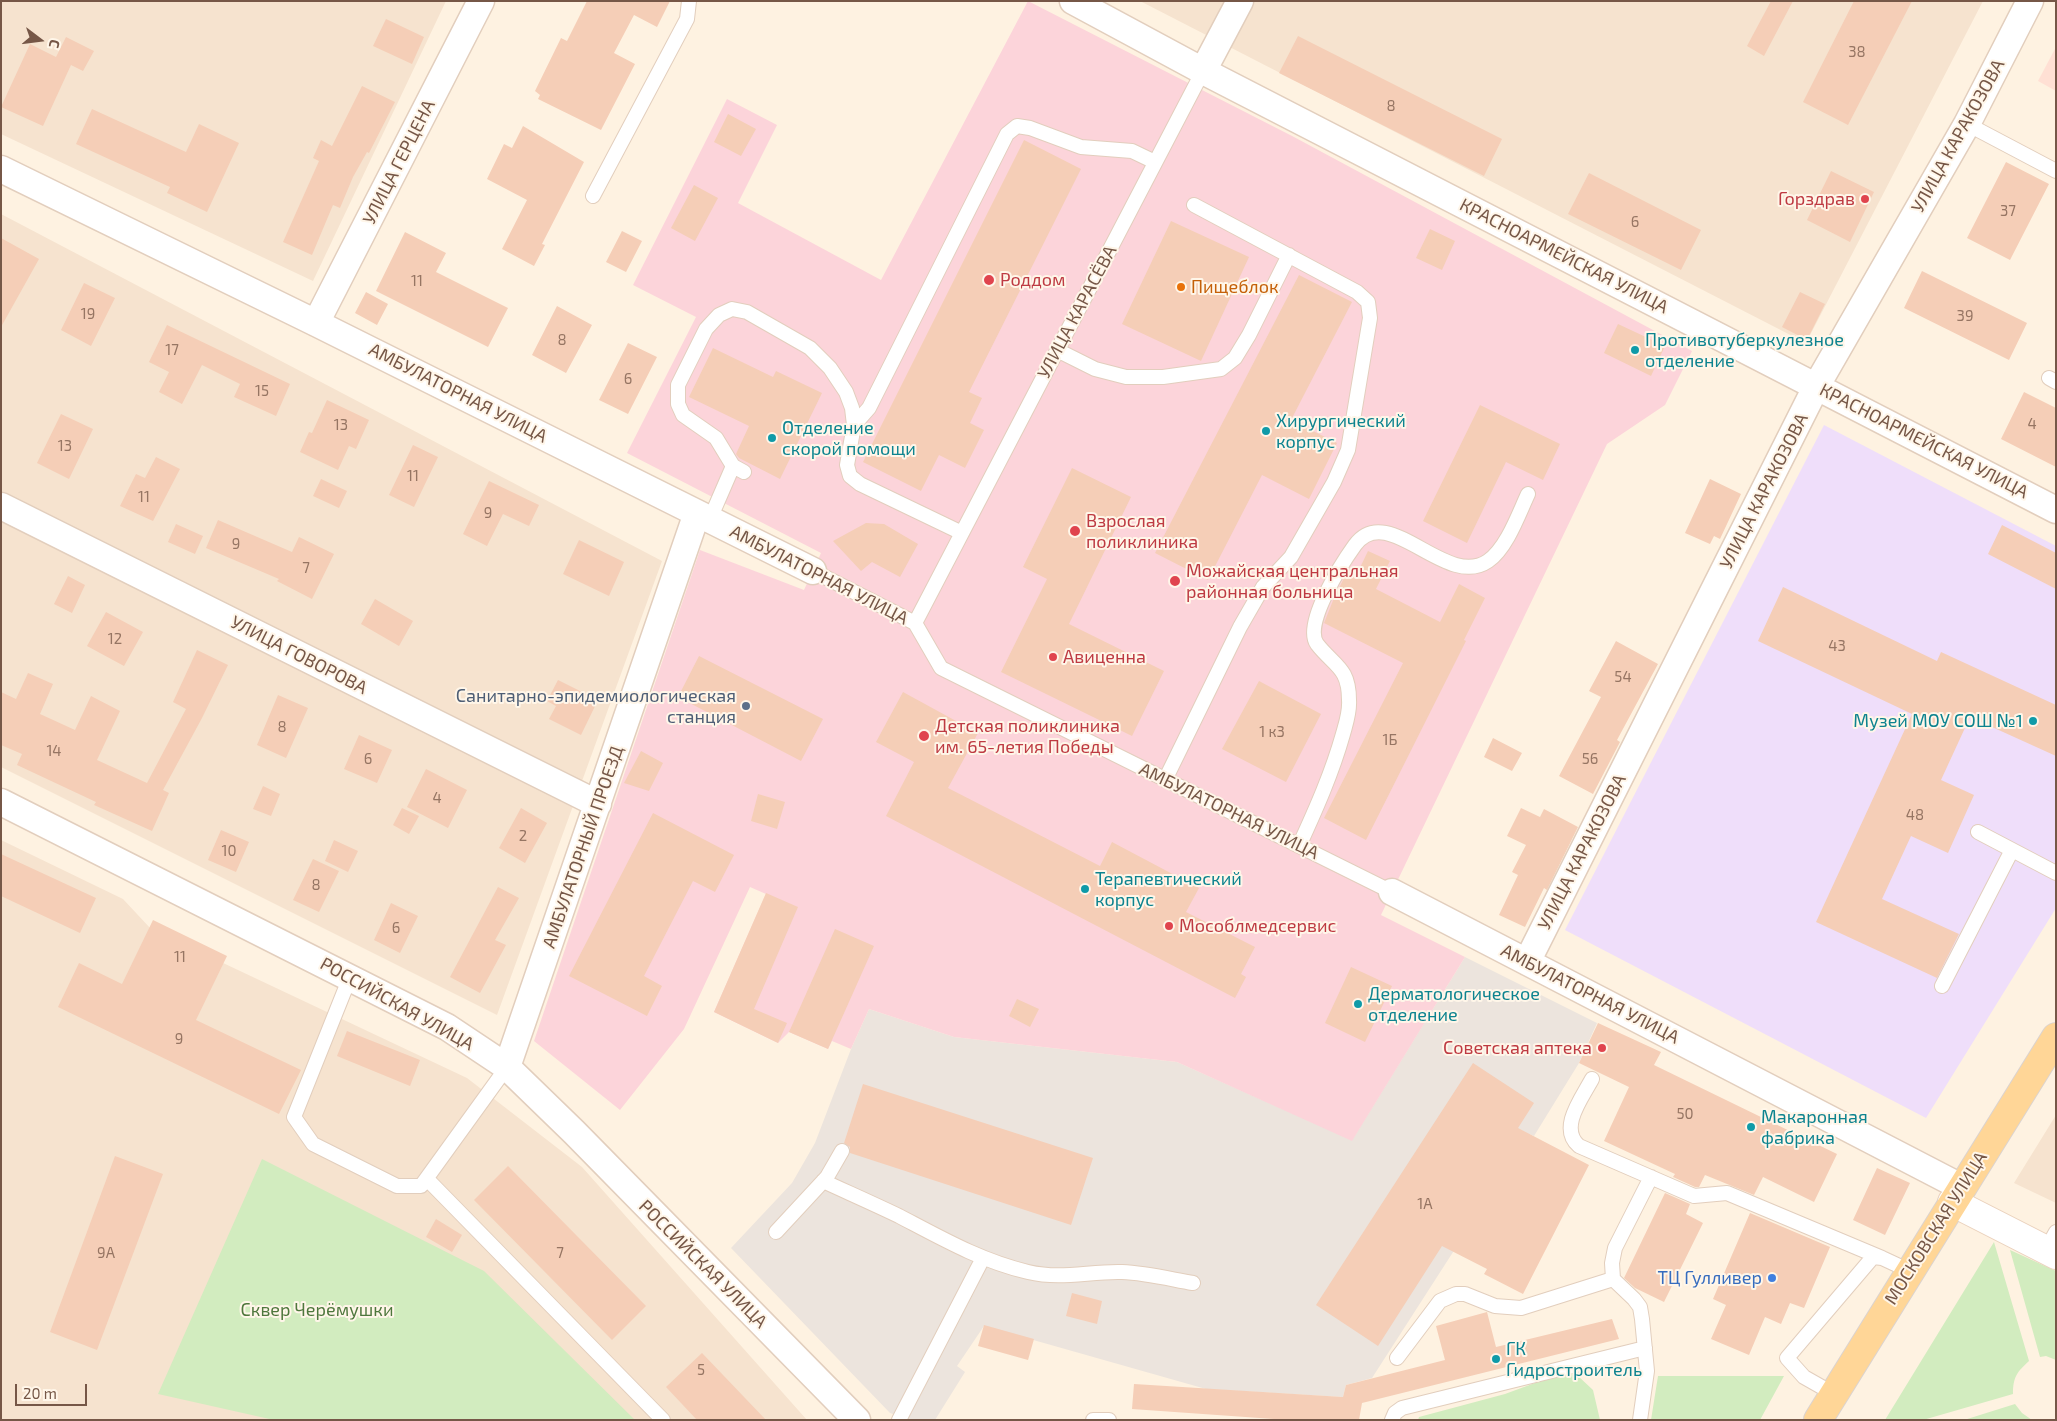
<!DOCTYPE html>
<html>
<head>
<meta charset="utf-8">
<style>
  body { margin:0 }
  #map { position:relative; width:2057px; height:1421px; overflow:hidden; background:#fef2e1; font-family:"Exo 2",sans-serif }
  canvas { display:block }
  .frame { position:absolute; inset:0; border:2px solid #765747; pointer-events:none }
  .north { position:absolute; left:15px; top:15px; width:50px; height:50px; -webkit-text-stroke:4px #fff6e9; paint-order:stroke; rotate:105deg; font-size:14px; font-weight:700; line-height:20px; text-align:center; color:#765747 }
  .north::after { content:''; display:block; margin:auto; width:18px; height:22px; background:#765747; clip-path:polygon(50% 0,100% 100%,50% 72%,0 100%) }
  .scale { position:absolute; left:15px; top:1384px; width:72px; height:22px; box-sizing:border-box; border:2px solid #765747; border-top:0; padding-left:6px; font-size:15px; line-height:18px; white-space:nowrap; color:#765747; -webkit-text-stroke:4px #fff6e9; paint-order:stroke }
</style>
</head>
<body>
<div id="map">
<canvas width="2057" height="1421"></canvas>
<div class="frame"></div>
<div class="north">С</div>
<div class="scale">20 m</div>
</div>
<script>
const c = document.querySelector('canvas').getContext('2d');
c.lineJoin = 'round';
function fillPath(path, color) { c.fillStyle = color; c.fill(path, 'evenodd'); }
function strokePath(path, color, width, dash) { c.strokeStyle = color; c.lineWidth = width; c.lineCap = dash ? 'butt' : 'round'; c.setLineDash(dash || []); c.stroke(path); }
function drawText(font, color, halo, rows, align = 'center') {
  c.font = font + ' "Exo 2",sans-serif'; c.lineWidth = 4; c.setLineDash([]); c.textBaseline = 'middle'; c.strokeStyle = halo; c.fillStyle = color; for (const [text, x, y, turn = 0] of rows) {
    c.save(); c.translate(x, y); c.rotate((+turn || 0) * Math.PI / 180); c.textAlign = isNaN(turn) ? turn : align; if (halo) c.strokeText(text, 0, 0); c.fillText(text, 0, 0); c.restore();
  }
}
const residential = new Path2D(`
  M1 1H446L313 281 1 134Z
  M1140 1H1983L1806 343Z
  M1 214 662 561 497 1015 1 767Z
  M1 840 123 899 151 929 467 1078 582 1167 807 1420H1Z
  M2056 1115V1203L2014 1183Z`);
const commercial = new Path2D(`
  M2056 47V91L2038 81Z`);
const industrial = new Path2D(`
  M1465 957 1597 1023 1579 1063 1534 1136 1529 1134 1372 1378 1346 1385 1343 1397 1206 1389 984 1326 957 1366 965 1372 935 1420H910L890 1413 731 1248 792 1183 815 1143 851 1049 869 1009 954 1037 1177 1062 1352 1140Z`);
const education = new Path2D(`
  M1824 425 2056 546V908L1926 1118 1565 930Z`);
const medical = new Path2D(`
  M1028 1 1294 137 1692 351 1665 405 1607 444 1381 915 1465 957 1352 1141 1177 1062 954 1037 869 1009 851 1049 832 1041 828 1049 789 1032 778 1043 714 1012 766 894 750 887 684 1029 620 1110 534 1041 700 550 804 590 821 553 627 453 696 317 633 285 727 99 777 125 738 203 881 280Z`);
const green = new Path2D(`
  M262 1159 484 1271 635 1420H274L158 1394Z
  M1994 1242 2029 1361C2017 1372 2013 1377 2013 1394L1923 1420H1885Z
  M2010 1250 2056 1271V1360L2046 1356 2040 1357Z
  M1562 1373 1577 1375 1593 1390 1600 1420H1418L1419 1417 1505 1394Z
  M1658 1376H1784L1760 1420H1651Z
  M2015 1404 2022 1413 2032 1420H1964Z`);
const building = new Path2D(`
  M587 1H670L657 27 634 15 614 53 635 64 601 130 538 99 540 95 535 91 561 38 567 41Z
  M1771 1H1793L1764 56 1747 46Z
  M1854 1H1912L1848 125 1803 102Z
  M386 19 424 37 412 64 373 46Z
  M1298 36 1502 139 1484 176 1279 73Z
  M66 37 94 51 83 71 71 65 43 126 1 107 30 44 56 57Z
  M362 86 395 102 369 153 367 152 353 177 340 208 333 205 312 255 283 242 319 161 313 158 321 140 332 146Z
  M92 109 186 152 199 124 239 143 207 212 167 193 170 187 76 144Z
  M728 114 756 129 741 156 714 142Z
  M523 126 584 162 542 244 545 245 534 266 502 249 527 200 487 179 504 144 512 148Z
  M1024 140 1081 169 969 392 982 398 970 423 984 430 965 468 939 455 921 491 863 462Z
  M2006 162 2049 184 2010 260 1967 238Z
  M1831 171 1874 192 1850 242 1807 220Z
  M1589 173 1701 230 1681 270 1568 214Z
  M694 185 718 198 695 241 671 228Z
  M1171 221 1249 257 1201 361 1122 324Z
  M1430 229 1455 241 1442 270 1416 258Z
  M622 231 642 241 626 272 606 262Z
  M405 232 446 253 436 272 508 308 488 347 376 291Z
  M1 238 39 259 1 327Z
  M1922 271 2027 323 2009 360 1904 308Z
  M1299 275 1352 302 1291 420 1337 443 1309 499 1262 475 1208 580 1155 553Z
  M84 283 115 298 91 346 61 330Z
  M366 292 388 304 377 325 355 313Z
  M1800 292 1825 304 1807 340 1782 327Z
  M557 306 592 325 566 373 532 355Z
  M1618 324 1665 346 1651 376 1604 353Z
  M167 325 290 384 276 416 234 397 240 384 202 365 182 404 159 392 169 372 149 362Z
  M628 343 657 357 628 414 599 400Z
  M713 348 773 377 776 371 822 393 780 479 739 458 736 454 749 426 689 397Z
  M2024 392 2056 408V467L2001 439Z
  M327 400 369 420 356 449 349 446 338 470 300 452 309 432 312 433Z
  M1480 405 1560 444 1543 480 1506 462 1467 543 1423 521Z
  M61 414 93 429 69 479 37 463Z
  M413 445 438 457 414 507 389 495Z
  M156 457 180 469 153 521 120 506 136 474 145 478Z
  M1072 468 1131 497 1069 624 1164 671 1132 736 1001 672 1047 579 1023 567Z
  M321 479 347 491 339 508 313 496Z
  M1710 479 1741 494 1720 539 1714 536 1710 544 1685 533Z
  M489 481 539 505 529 526 503 514 487 546 463 534Z
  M218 520 292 552 299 537 334 554 312 599 277 581 279 579 206 548Z
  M866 523 884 524 918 544 900 577 872 562 861 571 833 541Z
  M176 524 203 536 195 554 168 542Z
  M2002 525 2056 553V589L1988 554Z
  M579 540 624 562 609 596 563 574Z
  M1368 551 1390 561 1376 589 1440 622 1459 584 1485 598 1464 640 1466 641 1366 840 1324 818 1403 663 1324 623 1334 598 1346 574 1355 578Z
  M68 576 85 585 72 613 54 604Z
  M1783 587 1937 661 1941 652 2056 705V756L1970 717 1941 780 1974 795 1948 853 1911 836 1882 899 1959 934 1937 978 1816 922 1912 714 1758 641Z
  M375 599 413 621 399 646 361 624Z
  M106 612 143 632 124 666 87 646Z
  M1616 641 1658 664 1617 740 1620 742 1593 794 1559 776 1601 697 1589 691Z
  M197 650 228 665 202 718 163 790 169 793 152 831 94 805 96 802 17 765 22 754 1 745V692L16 699 28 673 53 684 40 714 75 730 91 696 120 711 97 760 147 783 186 709 173 702Z
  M699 656 823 719 801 761 678 697Z
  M558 680 598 700 581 735 549 719 556 706 547 701Z
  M1259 681 1321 714 1286 782 1222 749Z
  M903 692 978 733 948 788 1100 866 1112 842 1199 888 1186 912 1255 947 1241 974 1246 977 1235 998 886 816 914 762 876 742Z
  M278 695 308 708 286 758 257 745Z
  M359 735 392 750 377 783 344 769Z
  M1493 738 1522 753 1512 771 1484 757Z
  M641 751 663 763 649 791 624 783Z
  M426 769 467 790 448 828 407 807Z
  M263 786 280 794 271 816 253 809Z
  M758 794 785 802 777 829 751 821Z
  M402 808 419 816 409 834 393 825Z
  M521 808 547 823 525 863 499 848Z
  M1521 808 1540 817 1544 809 1578 827 1547 890 1544 888 1525 927 1499 915 1518 875 1512 872 1526 845 1507 836Z
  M653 813 734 855 715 892 693 881 644 976 662 986 647 1016 569 976Z
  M221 830 249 842 236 872 208 860Z
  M334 840 358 851 348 872 325 861Z
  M1 854 96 898 80 933 1 896Z
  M313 859 339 871 319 912 293 900Z
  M498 887 519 898 495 940 506 945 480 993 450 977Z
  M766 893 798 907 754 1009 787 1023 778 1043 714 1012Z
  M391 903 418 916 400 953 374 940Z
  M153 920 227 956 196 1020 301 1070 279 1114 58 1007 79 963 122 984Z
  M835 929 874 946 828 1049 789 1032Z
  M1351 967 1392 986 1365 1042 1325 1023Z
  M1017 999 1039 1009 1030 1027 1009 1016Z
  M1598 1023 1661 1052 1654 1065 1837 1154 1814 1202 1763 1177 1754 1195 1705 1175 1699 1187H1695L1673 1177 1675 1174 1604 1141 1629 1087 1579 1063Z
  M347 1031 420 1060 410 1086 337 1056Z
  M1473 1063 1534 1103 1518 1128 1589 1165 1523 1294 1484 1274 1487 1269 1442 1246 1378 1346 1316 1305Z
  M863 1084 1093 1158 1071 1225 850 1153V1147L844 1143Z
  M115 1156 163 1174 97 1350 50 1332Z
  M508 1166 646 1306 612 1340 474 1200Z
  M1877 1168 1910 1183 1885 1235 1853 1220Z
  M1665 1193 1690 1204 1686 1214 1703 1223 1664 1302 1635 1288 1624 1278Z
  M1750 1213 1830 1247 1804 1308 1790 1303 1781 1324 1765 1317 1749 1355 1711 1339 1726 1305 1713 1299Z
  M436 1219 462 1235 452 1252 426 1237Z
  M1072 1293 1102 1301 1097 1324 1066 1316Z
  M1487 1312 1496 1347 1612 1319 1619 1339 1362 1403 1359 1420H1288L1132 1409 1134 1384 1343 1397 1346 1385 1445 1360 1436 1326Z
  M984 1325 1034 1339 1028 1360 978 1346Z
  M702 1353 766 1420H697L666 1387Z`);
const lane = new Path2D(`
  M1967 124 2056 171
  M593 196 687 19 689 1
  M1057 350 1095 369 1126 377H1163L1221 369 1235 358 1249 335 1289 255
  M2049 378 2056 382
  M854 425 869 408 1007 134 1017 126 1030 128 1081 147 1132 151 1155 162
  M744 472 733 466 716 438 683 415 678 404V385L706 329 719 315 732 309 747 312 810 348 830 368 846 392 852 408 854 425 847 465 850 476 860 484 962 533
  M710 519 733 466
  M813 571 915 623 941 668 1392 892
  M915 623 1203 71
  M1165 780 1240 627 1263 587 1291 557 1334 482 1348 450 1370 318 1368 302 1357 292 1194 205
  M1978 832 2056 873
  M1299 846C1316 809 1332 773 1343 734 1346 723 1350 712 1349 700 1349 667 1334 666 1317 644 1303 624 1342 563 1355 545 1388 500 1446 590 1488 561 1507 548 1519 513 1528 494
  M350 977 294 1117 313 1144 397 1186H421L507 1067
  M1942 986 2012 850
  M1592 1079C1582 1098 1558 1128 1579 1146L1694 1196 1727 1193 1882 1258
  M427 1179 663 1420
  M823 1181C849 1193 874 1204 899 1216 941 1238 981 1261 1028 1272 1062 1280 1089 1271 1122 1272 1146 1273 1170 1279 1193 1283
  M776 1232 827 1177 842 1151
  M2046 1250 2056 1232
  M1397 1358 1440 1301 1456 1294H1465L1495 1306 1521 1308 1613 1279
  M1834 1394 1804 1377 1787 1358 1873 1257 1882 1258 1910 1271
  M899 1420 983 1258
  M1093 1420H1109
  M1392 1420 1395 1413 1402 1408 1645 1348
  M1640 1420 1647 1371 1642 1319 1640 1307 1634 1299 1613 1279 1612 1263 1615 1248 1651 1177`);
const street = new Path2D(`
  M1073 1 1203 71 2056 510
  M1203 71 1240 1
  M1 169 316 323 813 571
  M316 323 481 1
  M1 506 598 804
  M1 802 447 1027 507 1067 574 1132 857 1420
  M1392 892 1961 1187
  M1527 962 1817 385 1967 124 2030 1
  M507 1067 697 513`);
const secondary = new Path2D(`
  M1952 1202 2056 1255`);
const primary = new Path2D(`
  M1818 1420 2056 1037`);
const markers = [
  [1865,199,5,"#e0444e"],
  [989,280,6,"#e0444e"],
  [1181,287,5,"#e8710a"],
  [1635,350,5,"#0f9aa8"],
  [1266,431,5,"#0f9aa8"],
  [772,438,5,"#0f9aa8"],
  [1075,531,6,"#e0444e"],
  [1175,581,6,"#e0444e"],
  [1053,657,5,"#e0444e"],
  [746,706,5,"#5c6f8a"],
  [2033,721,5,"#0f9aa8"],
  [924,736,6,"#e0444e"],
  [1085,889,5,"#0f9aa8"],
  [1169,926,5,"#e0444e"],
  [1358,1004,5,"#0f9aa8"],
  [1602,1048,5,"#e0444e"],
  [1751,1127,5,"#0f9aa8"],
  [1772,1278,5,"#3f7fe0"],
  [1496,1359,5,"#0f9aa8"]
];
const numberNames = [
  ["38",1857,52],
  ["8",1391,106],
  ["37",2008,211],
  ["6",1635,222],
  ["11",417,281],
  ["19",88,314],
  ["39",1965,316],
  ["8",562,340],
  ["17",172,350],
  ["6",628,379],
  ["15",262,391],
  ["4",2032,424],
  ["13",341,425],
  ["13",65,446],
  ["11",413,476],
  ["11",144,497],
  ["9",488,513],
  ["9",236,544],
  ["7",306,568],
  ["12",115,639],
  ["43",1837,646],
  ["54",1623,677],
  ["8",282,727],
  ["1 к3",1272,732],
  ["1Б",1390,740],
  ["14",54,751],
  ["6",368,759],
  ["56",1590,759],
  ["4",437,798],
  ["48",1915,815],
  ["2",523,836],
  ["10",229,851],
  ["8",316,885],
  ["6",396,928],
  ["11",180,957],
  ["9",179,1039],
  ["50",1685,1114],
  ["1А",1425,1204],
  ["9А",106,1253],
  ["7",560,1253],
  ["5",701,1370]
];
const streetNames = [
  ["УЛИЦА КАРАКОЗОВА",1958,136,-61],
  ["УЛИЦА ГЕРЦЕНА",399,162,-63],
  ["КРАСНОАРМЕЙСКАЯ УЛИЦА",1564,256,27],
  ["УЛИЦА КАРАСЁВА",1077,312,-62],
  ["АМБУЛАТОРНАЯ УЛИЦА",458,393,27],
  ["КРАСНОАРМЕЙСКАЯ УЛИЦА",1924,441,27],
  ["УЛИЦА КАРАКОЗОВА",1764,491,-63],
  ["АМБУЛАТОРНАЯ УЛИЦА",819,575,27],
  ["УЛИЦА ГОВОРОВА",299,655,27],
  ["АМБУЛАТОРНАЯ УЛИЦА",1229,811,26],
  ["АМБУЛАТОРНЫЙ ПРОЕЗД",583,847,-71],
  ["УЛИЦА КАРАКОЗОВА",1582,852,-63],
  ["АМБУЛАТОРНАЯ УЛИЦА",1590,994,27],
  ["РОССИЙСКАЯ УЛИЦА",397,1004,29],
  ["МОСКОВСКАЯ УЛИЦА",1936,1228,-58],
  ["РОССИЙСКАЯ УЛИЦА",703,1264,45]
];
const healthNames = [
  ["Горздрав",1855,199,"right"],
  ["Роддом",1000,280],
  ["Взрослая",1086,521],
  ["поликлиника",1086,542],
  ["Можайская центральная",1186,571],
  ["районная больница",1186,592],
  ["Авиценна",1063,657],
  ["Детская поликлиника",935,726],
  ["им. 65-летия Победы",935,747],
  ["Мособлмедсервис",1179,926],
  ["Советская аптека",1592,1048,"right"]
];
const foodNames = [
  ["Пищеблок",1191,287]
];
const cultureNames = [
  ["Противотуберкулезное",1645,340],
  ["отделение",1645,361],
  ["Хирургический",1276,421],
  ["корпус",1276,442],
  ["Отделение",782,428],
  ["скорой помощи",782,449],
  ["Музей МОУ СОШ №1",2023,721,"right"],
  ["Терапевтический",1095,879],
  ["корпус",1095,900],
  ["Дерматологическое",1368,994],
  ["отделение",1368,1015],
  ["Макаронная",1761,1117],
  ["фабрика",1761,1138],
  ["ГК",1506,1349],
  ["Гидростроитель",1506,1370]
];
const serviceNames = [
  ["Санитарно-эпидемиологическая",736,696],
  ["станция",736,717]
];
const shopNames = [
  ["ТЦ Гулливер",1762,1278]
];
const parkNames = [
  ["Сквер Черёмушки",317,1310]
];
fillPath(residential, '#f6e3cf');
fillPath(commercial, '#ffe0d4');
fillPath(industrial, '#ece4dd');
fillPath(education, '#efdefa');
fillPath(medical, '#fcd4da');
fillPath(green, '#d2ecbf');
fillPath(building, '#f5ceb7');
strokePath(lane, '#e2cebd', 16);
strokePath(street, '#e2cebd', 29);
strokePath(secondary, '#ead1bc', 30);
strokePath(primary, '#dbd3cf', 30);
strokePath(lane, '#fff', 14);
strokePath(street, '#fff', 26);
strokePath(secondary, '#fff', 28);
strokePath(primary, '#ffd697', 28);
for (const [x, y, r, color] of markers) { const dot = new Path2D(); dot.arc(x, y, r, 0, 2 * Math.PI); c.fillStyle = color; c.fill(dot); strokePath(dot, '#fff6e9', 2); }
drawText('15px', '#967563', null, numberNames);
drawText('18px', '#765747', '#fff6e9', streetNames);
drawText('18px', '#be3a42', '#fff6e9', healthNames, 'left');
drawText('18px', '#c56008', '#fff6e9', foodNames, 'left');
drawText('18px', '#0d838f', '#fff6e9', cultureNames, 'left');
drawText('18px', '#4e5e75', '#fff6e9', serviceNames, 'right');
drawText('18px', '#366cbe', '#fff6e9', shopNames, 'right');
drawText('18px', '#4e773c', '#fff6e9', parkNames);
</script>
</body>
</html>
